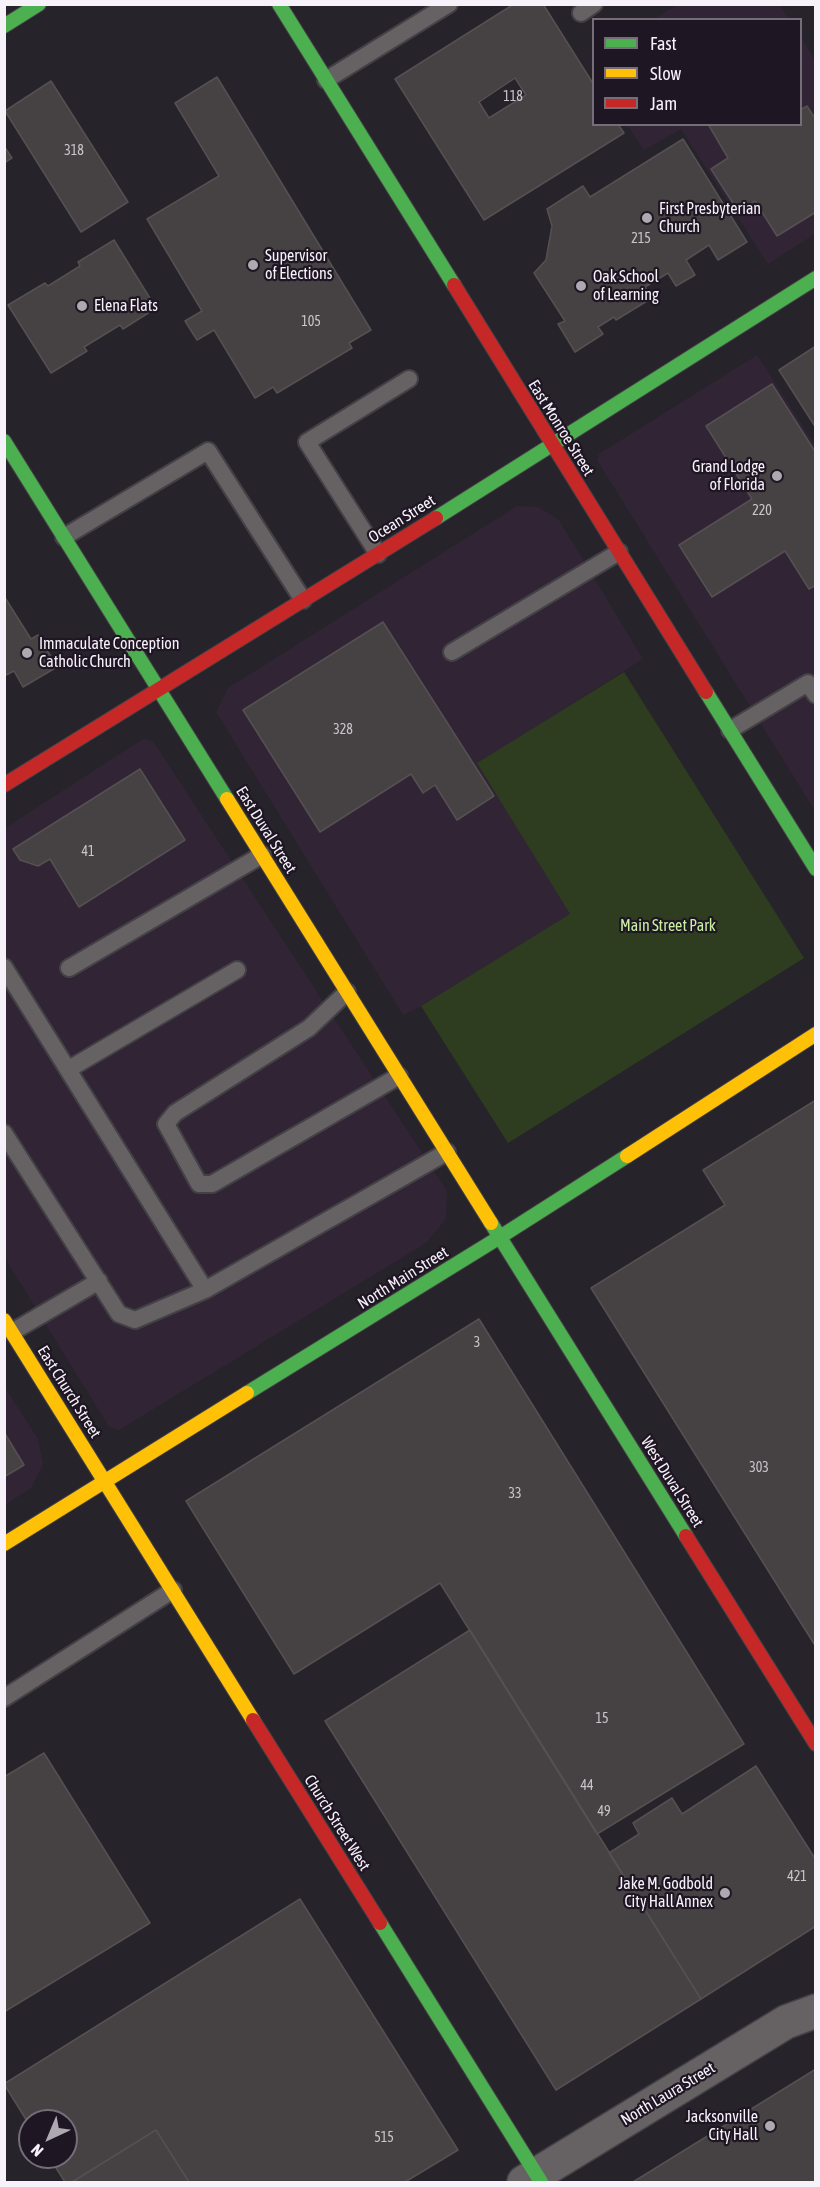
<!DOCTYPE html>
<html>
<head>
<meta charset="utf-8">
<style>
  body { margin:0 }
  #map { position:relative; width:820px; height:2187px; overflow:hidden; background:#27232a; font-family:"Asap Condensed",sans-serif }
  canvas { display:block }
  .frame { position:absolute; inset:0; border:6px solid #f7f1fa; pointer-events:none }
  .legend { position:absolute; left:592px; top:18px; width:210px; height:108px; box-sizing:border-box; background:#1f1623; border:2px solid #756e79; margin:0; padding:8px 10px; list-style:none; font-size:18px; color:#f7f1fa }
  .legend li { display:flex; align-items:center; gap:12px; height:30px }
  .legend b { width:30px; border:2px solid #756e79 }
  .north { position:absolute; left:18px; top:2109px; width:60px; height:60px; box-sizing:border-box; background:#1f1623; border:2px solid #756e79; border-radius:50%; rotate:224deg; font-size:16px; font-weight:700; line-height:24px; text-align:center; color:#f7f1fa }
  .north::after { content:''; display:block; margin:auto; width:21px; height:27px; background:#aea9b1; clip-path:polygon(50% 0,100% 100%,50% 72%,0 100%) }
</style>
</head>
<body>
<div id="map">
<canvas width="820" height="2187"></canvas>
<div class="frame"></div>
<ul class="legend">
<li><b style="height:8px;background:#4caf50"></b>Fast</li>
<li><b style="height:8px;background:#ffc107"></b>Slow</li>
<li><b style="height:8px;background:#c62828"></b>Jam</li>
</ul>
<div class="north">N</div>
</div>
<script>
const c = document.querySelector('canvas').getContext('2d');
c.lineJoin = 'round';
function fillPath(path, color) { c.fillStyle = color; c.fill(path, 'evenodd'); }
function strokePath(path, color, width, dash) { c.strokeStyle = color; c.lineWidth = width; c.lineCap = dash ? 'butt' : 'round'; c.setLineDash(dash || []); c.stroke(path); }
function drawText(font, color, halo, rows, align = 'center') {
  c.font = font + ' "Asap Condensed",sans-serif'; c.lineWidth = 4.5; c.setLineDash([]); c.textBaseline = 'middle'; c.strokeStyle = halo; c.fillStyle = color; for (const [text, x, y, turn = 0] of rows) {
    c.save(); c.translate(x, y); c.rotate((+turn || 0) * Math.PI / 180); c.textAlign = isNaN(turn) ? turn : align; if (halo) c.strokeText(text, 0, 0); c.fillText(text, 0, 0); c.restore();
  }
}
const built = new Path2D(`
  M679 4 780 5 789 19H654Z
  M801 37 815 61V234L768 264 681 129 644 150 627 125 800 124Z
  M757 355 815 445V811L597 460 599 454Z
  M517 506 538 507 559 520 643 659 478 763 570 914 421 1006 403 1015 216 712 228 688Z
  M143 739 153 741 447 1191 446 1219 426 1243 119 1430 109 1427 5 1258V828Z
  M4 1386 38 1439 43 1464 31 1488 5 1505Z`);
const green = new Path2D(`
  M624 672 804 958 508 1143 421 1006 570 914 477 763Z`);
const building = new Path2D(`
  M514 4H543L594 85V124H618L624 133 484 220 395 79ZM515 78 526 95 489 118 479 102Z
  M217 77 371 330 349 343 352 348 277 393 273 387 255 398 214 330 197 340 185 321 202 311 147 219 219 176 175 103Z
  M51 81 128 202 81 232 5 111Z
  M807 106 816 120V212L777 236 755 201 738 211 711 169 728 158 708 124H800V110Z
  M683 139 747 242 718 260 709 245 686 260 695 275 676 286 668 273 645 287 652 298 616 320 614 317 598 327 603 334 575 352 558 324 565 321 534 273 546 260 552 226 547 209 583 186 590 197Z
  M4 146 12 158 4 163Z
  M114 240 156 308 123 329 120 325 84 347 87 351 51 373 8 305 45 283 48 286 80 266 78 262Z
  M816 346V428L779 370Z
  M772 384 816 453V585L809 589 785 551 712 597 679 545 752 499 706 426Z
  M4 596 31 639 38 635 57 667 23 687 14 671 4 676Z
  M383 622 494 796 457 820 435 785 423 793 411 774 320 832 243 710Z
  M140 769 185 840 79 907 50 859 38 866 20 860 13 849Z
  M816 1100V1647L591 1288 725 1205 703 1170Z
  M479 1319 744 1744 597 1834 440 1583 294 1674 186 1501Z
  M4 1432 24 1465 4 1477Z
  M470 1630 701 1999 556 2090 325 1721Z
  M44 1753 150 1923 4 2012V1777Z
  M756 1766 816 1860V1926L701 1999 609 1853 639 1834 633 1823 672 1798 682 1814Z
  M300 1899 458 2150 405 2182H189L156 2130 72 2182H65L49 2157H66V2121H30V2126L4 2084Z
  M816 2069V2182H633Z
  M156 2130 189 2182H72Z`);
const lane = new Path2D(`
  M581 13 594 4
  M326 80 449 4
  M64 537 208 451 303 600
  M378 554 307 442 409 379
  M452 652 619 552
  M730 730 808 683 816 695
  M4 967 205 1290 135 1320 119 1314 4 1133
  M69 968 262 855
  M347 992 309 1028 175 1113 166 1124 199 1184H212L399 1076
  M69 1069 237 970
  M205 1290 447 1152
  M12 1332 99 1281
  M4 1698 173 1590`);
const street = new Path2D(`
  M524 2182 786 2022 816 2011`);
const fast = new Path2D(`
  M279 4 454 285
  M4 26 39 4
  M4 441 227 799
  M436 518 816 278
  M706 692 816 869
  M491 1223 686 1536
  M247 1393 500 1237 627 1156
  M380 1923 541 2182`);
const slow = new Path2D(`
  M227 799 491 1223
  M627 1156 816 1034
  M4 1320 253 1720
  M4 1544 247 1393`);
const jam = new Path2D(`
  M454 285 706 692
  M4 785 436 518
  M686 1536 816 1744
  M253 1720 380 1923`);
const markers = [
  [647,218,6,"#aea9b1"],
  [253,265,6,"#aea9b1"],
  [581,286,6,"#aea9b1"],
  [82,306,6,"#aea9b1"],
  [777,476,6,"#aea9b1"],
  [27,653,6,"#aea9b1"],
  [725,1893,6,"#aea9b1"],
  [770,2126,6,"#aea9b1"]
];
const numberNames = [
  ["118",513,97],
  ["318",74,151],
  ["215",641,239],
  ["105",311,322],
  ["220",762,511],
  ["328",343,730],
  ["41",88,852],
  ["3",477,1343],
  ["303",759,1468],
  ["33",515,1494],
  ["15",602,1719],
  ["44",587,1786],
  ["49",604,1812],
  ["421",797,1877],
  ["515",384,2138]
];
const poiNames = [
  ["First Presbyterian",659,209],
  ["Church",659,227],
  ["Supervisor",265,256],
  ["of Elections",265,274],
  ["Oak School",593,277],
  ["of Learning",593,295],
  ["Elena Flats",94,306],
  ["Grand Lodge",765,467,"right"],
  ["of Florida",765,485,"right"],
  ["Immaculate Conception",39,644],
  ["Catholic Church",39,662],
  ["Jake M. Godbold",713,1884,"right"],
  ["City Hall Annex",713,1902,"right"],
  ["Jacksonville",758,2117,"right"],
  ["City Hall",758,2135,"right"]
];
const streetNames = [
  ["East Monroe Street",561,428,58],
  ["Ocean Street",402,519,-32],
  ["East Duval Street",266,830,58],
  ["North Main Street",403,1278,-32],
  ["East Church Street",69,1392,58],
  ["West Duval Street",672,1482,58],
  ["Church Street West",337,1823,58],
  ["North Laura Street",668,2094,-31]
];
const parkNames = [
  ["Main Street Park",668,926]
];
fillPath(built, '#312535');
fillPath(green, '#2e3d20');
fillPath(building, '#464142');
strokePath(building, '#555051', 1.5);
strokePath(lane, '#444146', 20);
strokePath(street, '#444146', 36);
strokePath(fast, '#444146', 16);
strokePath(slow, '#444146', 16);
strokePath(jam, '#444146', 16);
strokePath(lane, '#666264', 16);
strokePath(street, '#666264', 33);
strokePath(fast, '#4caf50', 14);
strokePath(slow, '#ffc107', 14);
strokePath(jam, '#c62828', 14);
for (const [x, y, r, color] of markers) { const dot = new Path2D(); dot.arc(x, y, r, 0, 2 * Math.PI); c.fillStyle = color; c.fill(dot); strokePath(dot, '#1f1623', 2); }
drawText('14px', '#cbc5cc', null, numberNames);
drawText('16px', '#f7f1fa', '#1f1623', poiNames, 'left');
drawText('16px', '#f7f1fa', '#1f1623', streetNames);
drawText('16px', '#c7f1a1', '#1f1623', parkNames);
</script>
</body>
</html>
